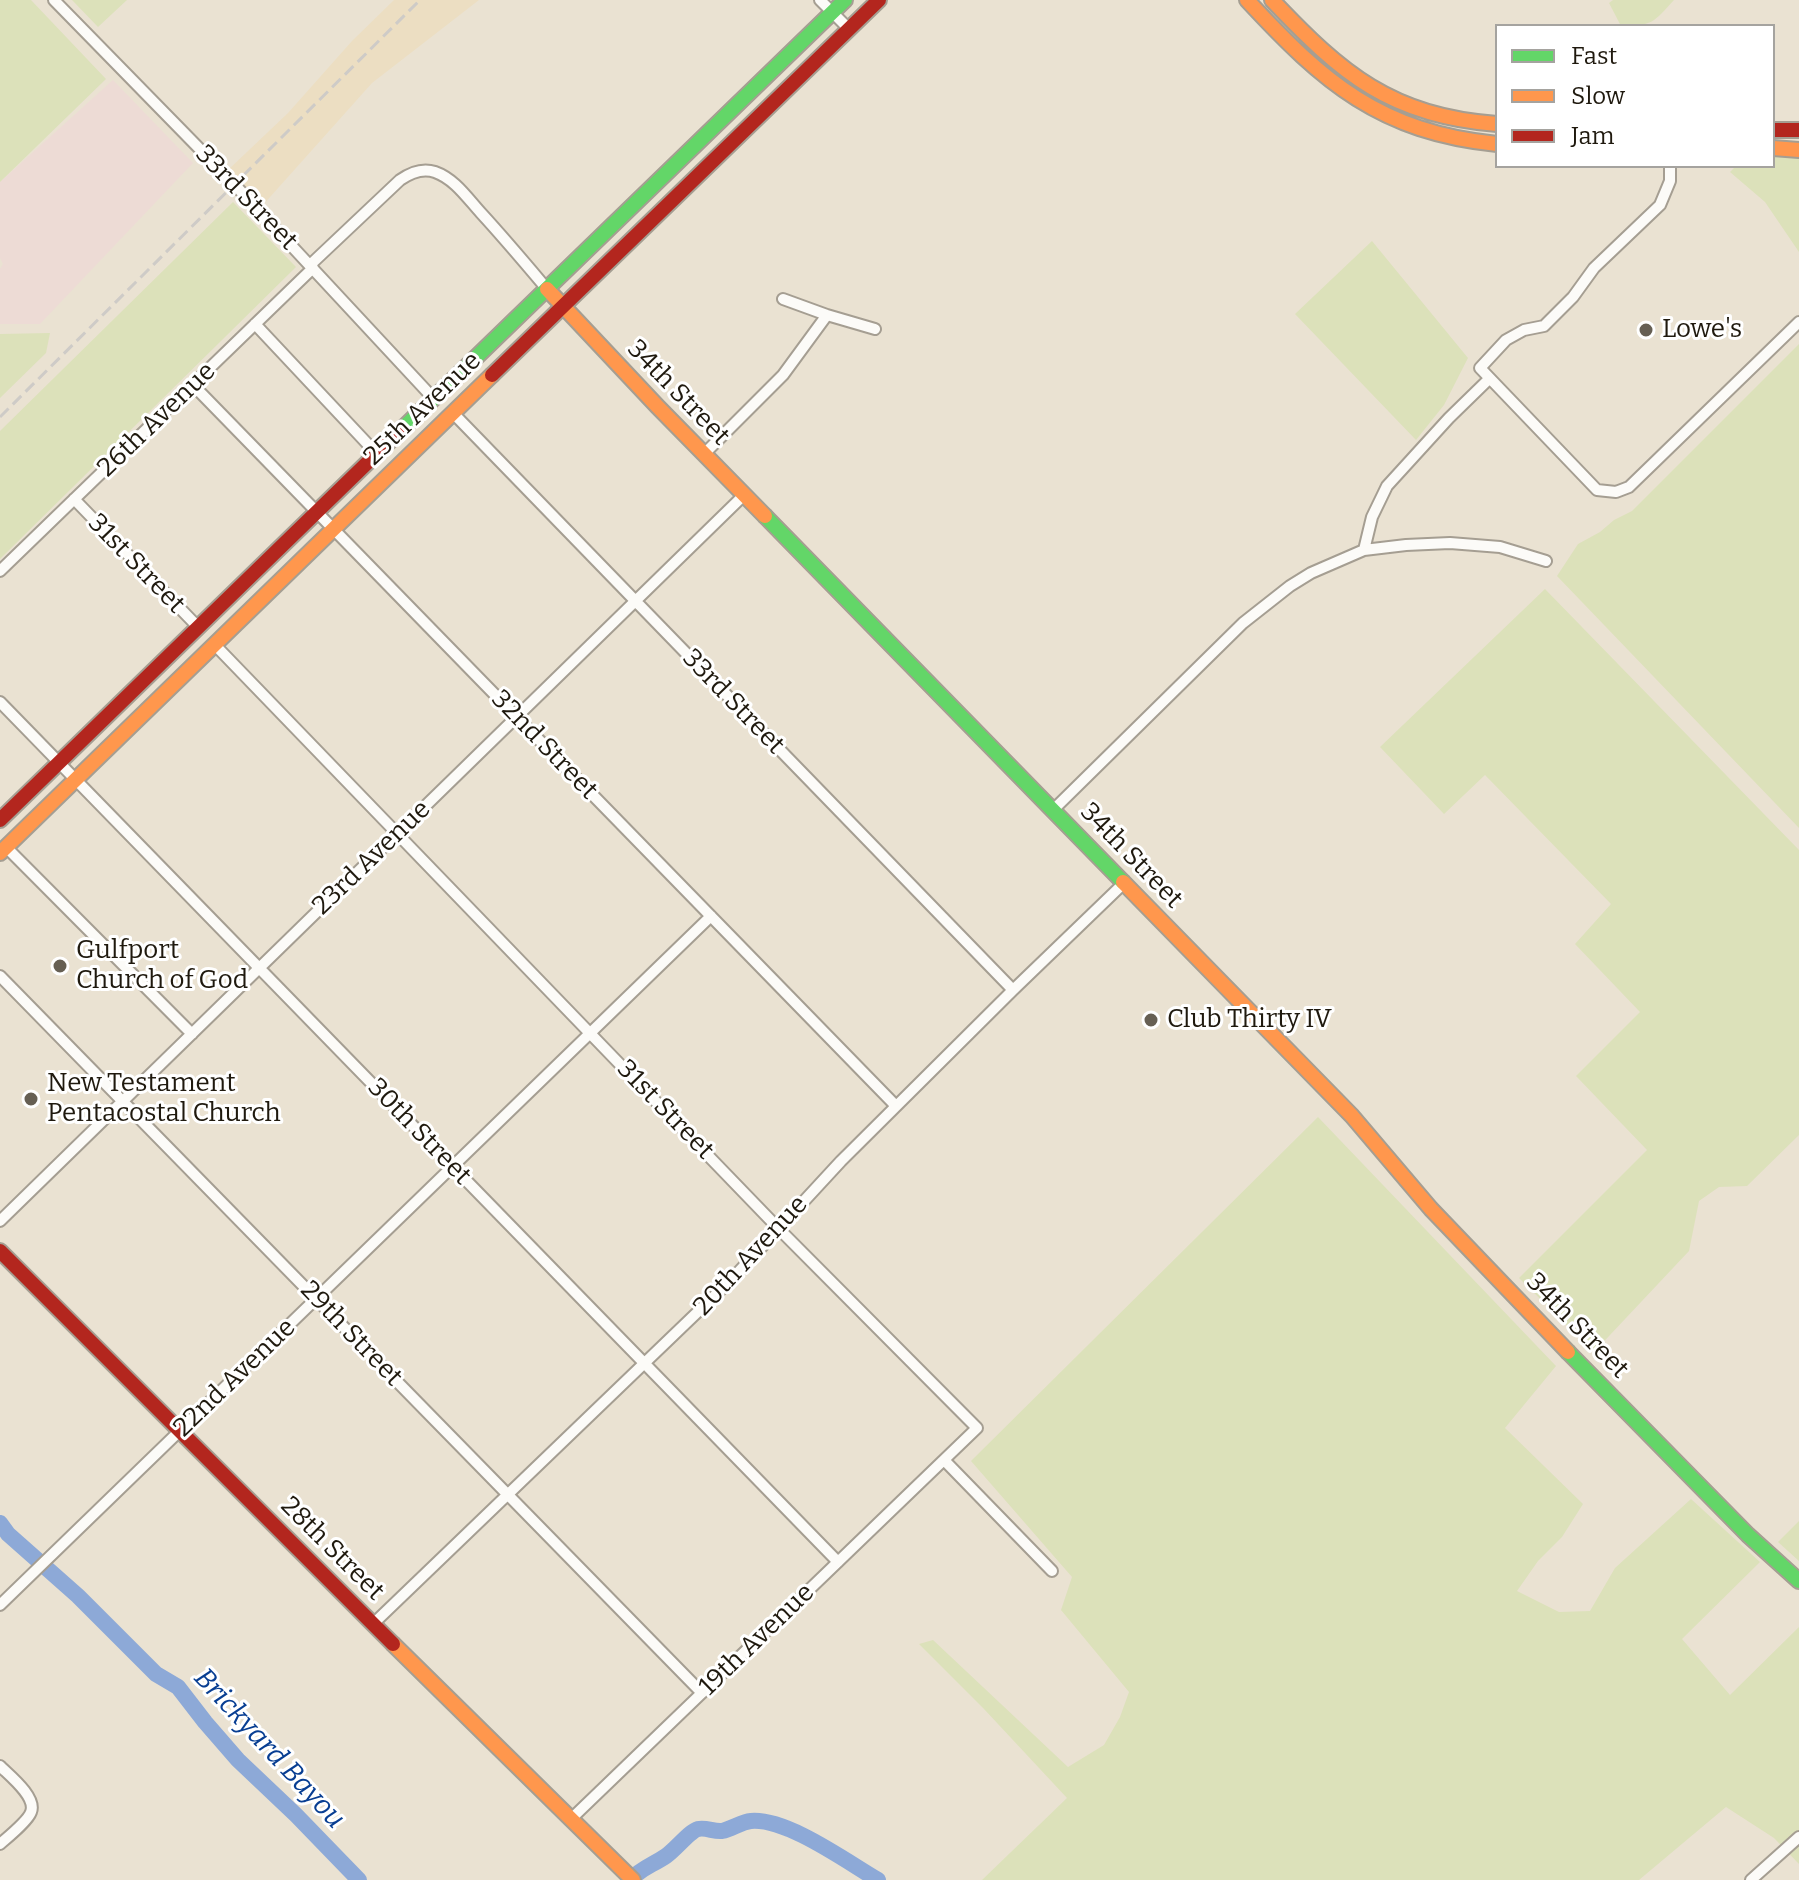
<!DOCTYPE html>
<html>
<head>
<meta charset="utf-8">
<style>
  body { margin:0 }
  #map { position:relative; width:1799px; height:1880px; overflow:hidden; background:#eae2d2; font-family:Bitter,serif }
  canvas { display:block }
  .legend { position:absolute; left:1495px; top:24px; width:280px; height:144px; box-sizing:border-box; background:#fff; border:2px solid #a5a39f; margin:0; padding:10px 14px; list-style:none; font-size:24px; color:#1f190e }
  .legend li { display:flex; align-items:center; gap:16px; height:40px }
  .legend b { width:40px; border:2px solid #a5a39f }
</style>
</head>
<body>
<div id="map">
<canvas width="1799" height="1880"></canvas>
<ul class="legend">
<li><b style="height:10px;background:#63d668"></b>Fast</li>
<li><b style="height:10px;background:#ff974d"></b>Slow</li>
<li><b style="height:10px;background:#b3261e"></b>Jam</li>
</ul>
</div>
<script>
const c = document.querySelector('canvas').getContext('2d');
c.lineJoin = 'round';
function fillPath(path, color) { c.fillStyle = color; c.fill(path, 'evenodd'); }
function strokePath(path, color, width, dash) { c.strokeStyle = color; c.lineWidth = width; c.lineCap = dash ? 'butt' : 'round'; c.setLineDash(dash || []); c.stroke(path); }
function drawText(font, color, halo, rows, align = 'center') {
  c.font = font + ' Bitter,serif'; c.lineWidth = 6; c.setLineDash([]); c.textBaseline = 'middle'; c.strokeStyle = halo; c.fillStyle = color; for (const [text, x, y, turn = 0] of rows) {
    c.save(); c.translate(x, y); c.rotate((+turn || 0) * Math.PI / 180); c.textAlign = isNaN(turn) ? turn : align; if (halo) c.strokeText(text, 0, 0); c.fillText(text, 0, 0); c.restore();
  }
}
const built = new Path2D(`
  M394 0H479L372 83 262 206 228 170 288 113 352 41Z`);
const industrial = new Path2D(`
  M113 80 193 163 40 324H0V269L3 264 0 258V182Z`);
const green = new Path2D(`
  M0 0H31L106 79 0 182Z
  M72 0H127L98 27Z
  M1613 0H1674C1653 23 1652 26 1621 26L1609 3Z
  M1773 156 1799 157V252L1765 202 1730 172 1736 166H1773Z
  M233 202 296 267 0 559V431Z
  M1372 241 1468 358 1444 405 1416 440 1295 314Z
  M50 333 46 353 0 398V334Z
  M1799 344V828L1557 576 1578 544 1600 532 1614 520 1632 511Z
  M1545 589 1799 850V1135L1747 1186 1719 1187 1699 1201 1689 1251 1594 1352 1519 1278 1647 1150 1576 1076 1640 1012 1575 944 1611 904 1485 775 1444 814 1380 747Z
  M1318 1117 1556 1366 1505 1428 1583 1504 1562 1537 1538 1561 1517 1591 1559 1612 1590 1611 1615 1568 1691 1499 1760 1562 1682 1639 1730 1695 1799 1627V1864L1774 1838 1726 1807 1639 1880H982L1067 1798 984 1709 919 1644 933 1640 1068 1767 1104 1745 1120 1717 1129 1692 1061 1610 1072 1577 971 1461Z
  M1799 1521V1561L1778 1542Z`);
const river = new Path2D(`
  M0 1523 8 1534 78 1596 156 1674 178 1687 205 1722 238 1760 296 1815 359 1880
  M630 1880C643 1867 651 1866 666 1856 675 1850 690 1831 698 1829 706 1827 714 1832 722 1831 732 1829 741 1822 751 1821 787 1818 847 1862 878 1880`);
const street = new Path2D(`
  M54 0 234 184 434 399
  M820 0 849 29
  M1670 166V181L1660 205 1594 268 1573 297 1544 326 1524 330 1506 340 1480 368 1597 490 1616 492 1629 487 1799 322
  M310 265 400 180C410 173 423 168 435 172 455 179 468 199 481 213 504 238 525 263 547 289
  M783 299 827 315 875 329
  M255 324 377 454
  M193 385 896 1106
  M453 413 1013 990
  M704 454 783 375 827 315
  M74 499 199 628
  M1364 550 1372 517 1387 486 1449 418 1489 379
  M0 571 313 268
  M215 645 779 1229 977 1428 571 1819
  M0 702 838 1562
  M1053 810 1243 623 1290 586 1311 573 1364 550 1406 545 1450 543 1500 547 1546 561
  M6 847 192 1034
  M0 976 702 1693
  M0 1221 744 495
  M944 1460 1052 1571
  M0 1605 711 916
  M373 1624 733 1278 841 1161 1013 990 1124 883
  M0 1766C9 1775 37 1797 31 1812 28 1821 8 1837 0 1844
  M1751 1880 1799 1837`);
const fast = new Path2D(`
  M400 431 845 0
  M765 516 1123 882
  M1568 1352 1748 1535 1799 1581`);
const slow = new Path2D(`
  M1247 0C1324 83 1380 132 1497 144
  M1272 0C1342 74 1391 116 1497 124
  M1773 148 1799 150
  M547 289 657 406 765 516
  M0 853 492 375
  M1123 882 1352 1116 1431 1209 1568 1352
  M393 1644 633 1880`);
const jam = new Path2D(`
  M1773 130H1799
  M492 375 879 0
  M0 820 400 431
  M0 1251 393 1644`);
const rail = new Path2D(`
  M0 417 420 0`);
const markers = [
  [1646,330,8,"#665f53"],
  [60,966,8,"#665f53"],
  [1151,1020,8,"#665f53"],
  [31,1099,8,"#665f53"]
];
const streetNames = [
  ["33rd Street",246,198,46],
  ["34th Street",678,393,46],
  ["25th Avenue",423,409,-44],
  ["26th Avenue",157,420,-44],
  ["31st Street",136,564,46],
  ["33rd Street",733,702,46],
  ["32nd Street",544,745,46],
  ["34th Street",1131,856,46],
  ["23rd Avenue",372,858,-44],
  ["31st Street",665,1110,46],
  ["30th Street",419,1132,46],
  ["20th Avenue",751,1256,-47],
  ["34th Street",1577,1326,46],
  ["29th Street",351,1334,46],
  ["22nd Avenue",235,1378,-44],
  ["28th Street",332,1549,45],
  ["19th Avenue",757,1640,-44]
];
const poiNames = [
  ["Lowe's",1662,330],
  ["Gulfport",76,951],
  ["Church of God",76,981],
  ["Club Thirty IV",1167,1020],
  ["New Testament",47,1084],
  ["Pentacostal Church",47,1114]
];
const waterNames = [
  ["Brickyard Bayou",269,1749,47]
];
fillPath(built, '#ecdec2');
fillPath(industrial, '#eddbd5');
fillPath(green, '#dce1ba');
strokePath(river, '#8da9d7', 16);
strokePath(street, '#a59e92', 14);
strokePath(fast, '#a59e92', 18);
strokePath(slow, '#a59e92', 18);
strokePath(jam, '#a59e92', 18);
strokePath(street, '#fcfbf8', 10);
strokePath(fast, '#63d668', 14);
strokePath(slow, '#ff974d', 14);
strokePath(jam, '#b3261e', 14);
strokePath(rail, '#cecbc7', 3, [12, 6]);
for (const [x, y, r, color] of markers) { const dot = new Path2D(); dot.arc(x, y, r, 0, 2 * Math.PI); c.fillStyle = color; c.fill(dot); strokePath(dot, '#fff', 3); }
drawText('26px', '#1f190e', '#fff', streetNames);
drawText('26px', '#1f190e', '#fff', poiNames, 'left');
drawText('italic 28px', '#083e92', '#fff', waterNames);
</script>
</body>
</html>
